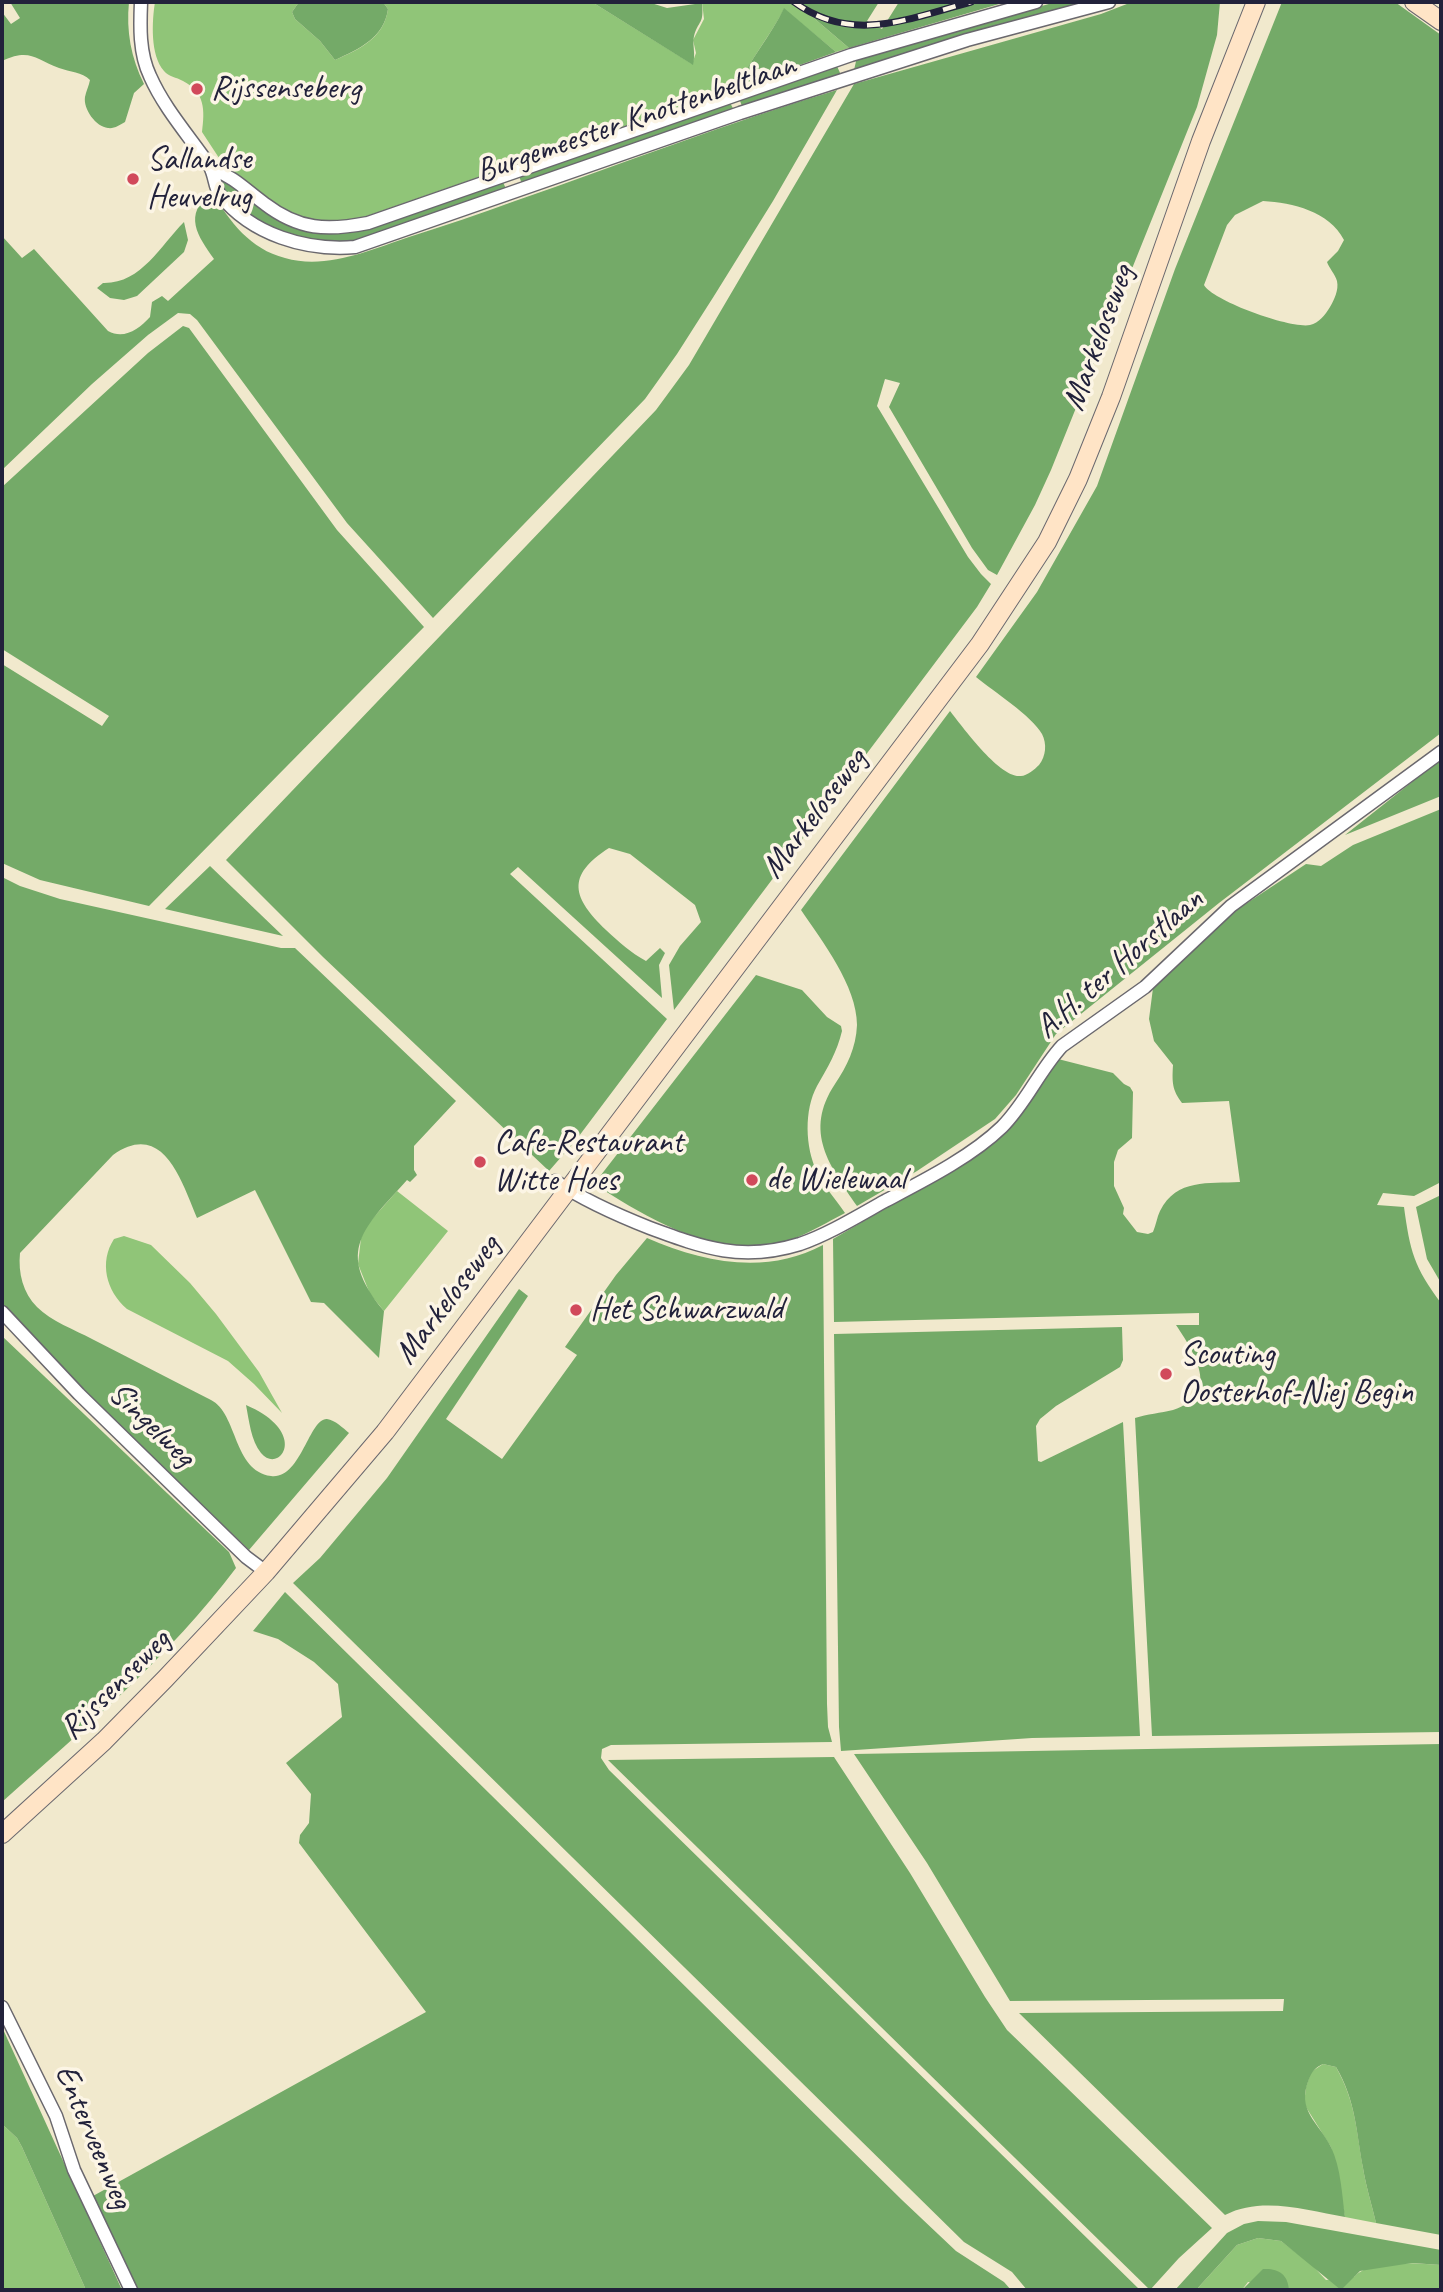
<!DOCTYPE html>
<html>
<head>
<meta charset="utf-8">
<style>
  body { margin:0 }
  #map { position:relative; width:1443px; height:2292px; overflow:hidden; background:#f1e9cd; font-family:Caveat,sans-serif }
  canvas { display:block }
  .frame { position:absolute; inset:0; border:4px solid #22223b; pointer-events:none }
</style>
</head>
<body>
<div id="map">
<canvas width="1443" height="2292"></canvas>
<div class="frame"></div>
</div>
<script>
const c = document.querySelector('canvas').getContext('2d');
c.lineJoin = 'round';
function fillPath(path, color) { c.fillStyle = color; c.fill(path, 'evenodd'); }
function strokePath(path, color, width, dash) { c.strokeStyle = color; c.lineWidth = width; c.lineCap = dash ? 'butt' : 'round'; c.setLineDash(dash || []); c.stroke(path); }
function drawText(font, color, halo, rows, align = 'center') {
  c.font = font + ' Caveat,sans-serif'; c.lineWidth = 7; c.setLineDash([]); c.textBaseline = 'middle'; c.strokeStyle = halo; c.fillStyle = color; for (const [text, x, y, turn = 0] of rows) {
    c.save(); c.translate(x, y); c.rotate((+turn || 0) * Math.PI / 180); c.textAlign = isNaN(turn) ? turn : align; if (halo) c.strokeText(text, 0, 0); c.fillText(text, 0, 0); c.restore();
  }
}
const green = new Path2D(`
  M155 2H299L292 12 295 19 320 41 335 60C360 49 384 38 388 9L383 2H592L692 64 696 53 693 40 704 19 702 2H795L849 48 836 52 784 9C770 36 750 59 738 87L344 224H326L289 216 244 182 221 161 202 132C205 110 205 92 183 81 176 77 169 77 164 71 150 55 152 21 155 2Z
  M397 1191 448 1231 384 1311 370 1294 358 1264 361 1238 366 1226Z
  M124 1236 151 1245 190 1283 216 1314 259 1372 282 1413 254 1384 228 1361 127 1309C106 1291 99 1262 114 1239Z
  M1323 2064 1336 2067C1356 2103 1356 2129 1363 2168 1366 2187 1372 2205 1376 2223L1345 2217 1331 2147 1304 2104 1306 2087 1311 2072Z
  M2 2124 17 2138 22 2147 86 2290H2Z
  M1258 2238 1281 2241 1311 2264 1326 2280 1354 2277C1369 2259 1419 2263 1441 2265V2290H1289V2288L1248 2282 1242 2290H1196L1237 2245Z`);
const forest = new Path2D(`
  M10 2H129C126 31 131 58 144 84L134 93 125 122C120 125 114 129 108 128 96 127 83 109 85 97 86 91 89 86 90 80 82 72 70 72 59 68 35 59 30 48 2 61V12L11 24 20 18Z
  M299 2H383L388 9C384 38 359 49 335 60L320 41 295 19 292 12Z
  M592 2H648L667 8 702 3C704 25 699 19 694 36 692 45 696 53 693 65Z
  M795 2H879L867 21 882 29 899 2H1006L849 48Z
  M1056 2H1098L854 70 857 57Z
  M1132 2H1220L1217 35 1197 107 1051 470 1035 505 997 575 988 570 972 548 889 407 900 383 885 379 877 406 968 557 981 574 991 584 977 607 674 1010 669 965 680 946 701 922 695 905 630 854 609 848C565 876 573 898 606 930 619 942 631 953 646 961L660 948 665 953 659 965 662 998 518 867 510 874 667 1019 576 1140 549 1171 323 957 226 860 656 410 689 365 854 84 1101 14Z
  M1282 2H1395L1441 35V733L1219 903 1056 1034 1016 1095 995 1119 917 1171 857 1206C830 1166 803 1132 835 1084 847 1066 856 1048 857 1025 857 986 822 941 801 910L950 711C962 726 1000 779 1021 776 1027 776 1035 769 1039 765 1046 756 1047 744 1042 734 1032 716 993 691 976 677L1037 592 1097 486 1175 269ZM1263 201C1293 203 1329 211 1344 240L1338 251 1327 262C1329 268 1335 274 1337 281 1339 290 1334 300 1330 307 1325 315 1319 323 1310 325 1291 329 1213 301 1204 285L1227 225 1235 215Z
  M784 8 836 52 738 87C750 58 771 36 784 8Z
  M836 64 841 75 743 109 739 98Z
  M837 90 773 201 714 296 677 354 645 399 433 618 347 523 197 320 190 314 178 313 148 335 92 384 2 470V236L22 258 34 249 108 331C124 340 139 329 150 317L152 302 162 296 168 301 214 259C198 236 182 215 212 192 230 222 250 249 285 258 326 270 370 250 409 237 444 226 480 214 515 201 622 164 729 122 837 90Z
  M729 101 735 112 523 186 518 174Z
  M224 179 254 201 333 231 502 180 507 191 374 237 334 246 309 241 271 227 251 216 226 196 221 183Z
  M184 222 188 240 184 252 137 296 124 300 110 298 97 288 103 283C141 284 160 246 184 222Z
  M183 326 189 328 337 530 424 627 149 906 40 880 2 863V664L102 726 109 716 2 649V487L148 353Z
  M1441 759V796L1345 835Z
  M1441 809V1182L1414 1196 1383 1193 1377 1205 1404 1207C1410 1251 1414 1267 1441 1303V1732L1152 1736 1135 1418C1147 1414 1161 1413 1173 1410 1222 1394 1194 1352 1176 1325H1199V1313L834 1322 833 1239 936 1179 1010 1126 1039 1089 1058 1059 1113 1073 1124 1084 1130 1087 1133 1092 1132 1138 1118 1150 1114 1162V1186L1124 1208 1123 1214 1137 1232 1148 1234 1153 1232C1156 1225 1157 1217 1160 1211 1177 1178 1208 1184 1240 1182L1229 1101 1182 1103C1172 1090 1172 1082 1173 1065L1154 1041 1149 1019 1153 988 1235 911 1306 864 1321 866 1353 845Z
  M210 866 283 936 165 909Z
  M2 877 20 886 60 899 281 948H295L456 1101 414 1146V1170L417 1175 410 1182 407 1180C364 1228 334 1251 384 1311L379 1358 324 1303 311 1302 255 1190 197 1218C182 1183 164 1119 113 1155L20 1253C18 1273 23 1293 37 1307 51 1321 75 1330 92 1339 132 1359 171 1380 211 1400 238 1414 233 1471 271 1476 301 1480 309 1418 327 1419 335 1420 343 1428 349 1433L249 1550 59 1367 2 1308Z
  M756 975 802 990 827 1017 841 1026 842 1031C837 1052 828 1067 817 1086 804 1110 805 1147 817 1172 824 1186 836 1200 845 1213 820 1226 794 1243 765 1246 706 1254 641 1214 594 1184Z
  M1441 1195V1283L1427 1259 1416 1207Z
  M647 1238C704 1263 767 1275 823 1245L827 1704 828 1727 832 1742 611 1745 602 1749 601 1758 609 1770 1140 2290H1027L1012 2272 964 2242 293 1583 320 1558 387 1478 519 1289 528 1296 446 1419 502 1459 577 1355 565 1347 616 1275Z
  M1122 1327 1123 1360 1120 1367 1056 1406 1040 1419 1036 1426 1038 1461 1041 1462 1123 1422 1140 1736 1032 1738 841 1751 839 1727 834 1334Z
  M2 1336 229 1552 236 1568C170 1656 84 1729 2 1802Z
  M246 1405C311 1433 279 1475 261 1453 251 1441 249 1420 246 1405Z
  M285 1592 902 2200 956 2251 1004 2282 1011 2290H136L93 2196 426 2012 299 1843 300 1835 309 1823 311 1794 286 1763 342 1717 338 1684 314 1662 278 1639 253 1631Z
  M1441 1744V2235L1376 2223C1372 2205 1366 2187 1363 2168 1356 2131 1356 2101 1336 2067L1323 2064C1316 2067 1312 2071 1309 2079 1296 2111 1318 2121 1331 2147 1341 2168 1342 2195 1345 2217 1307 2210 1261 2196 1225 2215L1019 2013 1283 2011 1284 1999 1010 2001 927 1863 854 1754Z
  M834 1757 910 1873 985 1997 1007 2030 1212 2228 1179 2258 1150 2290 608 1760Z
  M2 2027 122 2290H86L22 2147 17 2138 2 2124Z
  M1258 2221 1286 2222 1441 2250V2265L1412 2263 1360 2271 1341 2290 1281 2241 1258 2238 1237 2245 1196 2290H1175L1227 2233 1244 2224Z
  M1263 2269C1278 2268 1288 2274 1289 2290H1242Z`);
const street = new Path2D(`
  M141 2C140 26 139 53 150 76 164 108 189 136 209 165 215 174 214 186 220 195 252 235 306 251 355 247L740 113 967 40 1109 2
  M211 168C237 179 243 188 265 204 299 230 327 231 368 223L851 55 1036 2
  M555 1181C585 1201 617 1215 650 1228 704 1248 742 1262 800 1244 829 1234 858 1216 885 1201 923 1181 971 1157 1002 1127 1026 1103 1039 1071 1062 1046L1145 987 1231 906 1441 752
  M2 1312 79 1394 246 1557 266 1572
  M2 2007 56 2116 74 2170 131 2290`);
const secondary = new Path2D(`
  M1414 2 1441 21
  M2 1834 104 1741 165 1679 266 1572 385 1432 980 644 1047 542 1078 479 1111 397 1201 141 1256 2`);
const rail = new Path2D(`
  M794 2C853 45 909 18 971 2`);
const markers = [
  [197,89,7,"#d1495b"],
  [133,179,7,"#d1495b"],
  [480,1162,7,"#d1495b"],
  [752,1180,7,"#d1495b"],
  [576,1310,7,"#d1495b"],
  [1166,1374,7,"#d1495b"]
];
const poiNames = [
  ["Rijssenseberg",211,89],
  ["Sallandse",147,160],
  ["Heuvelrug",147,198],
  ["Cafe-Restaurant",494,1143],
  ["Witte Hoes",494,1181],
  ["de Wielewaal",766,1180],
  ["Het Schwarzwald",590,1310],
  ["Scouting",1180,1355],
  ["Oosterhof-Niej Begin",1180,1393]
];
const streetNames = [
  ["Burgemeester Knottenbeltlaan",636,119,-19],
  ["Markeloseweg",1099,338,-70],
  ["Markeloseweg",815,814,-53],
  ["A.H. ter Horstlaan",1120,964,-41],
  ["Markeloseweg",448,1300,-53],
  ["Singelweg",151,1425,44],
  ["Rijssenseweg",116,1685,-45],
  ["Enterveenweg",93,2137,67]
];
fillPath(green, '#90c578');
fillPath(forest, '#74aa68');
strokePath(street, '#6a686e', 15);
strokePath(secondary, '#6a686e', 20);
strokePath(street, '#fff', 12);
strokePath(secondary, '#ffe4c6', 18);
strokePath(rail, '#22223b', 7);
strokePath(rail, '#fcf5e5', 4.5, [13]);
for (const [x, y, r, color] of markers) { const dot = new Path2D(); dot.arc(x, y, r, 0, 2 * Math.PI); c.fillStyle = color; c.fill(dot); strokePath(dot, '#fcf5e5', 2.5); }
drawText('33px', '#22223b', '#fcf5e5', poiNames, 'left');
drawText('33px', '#22223b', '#fcf5e5', streetNames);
</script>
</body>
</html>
